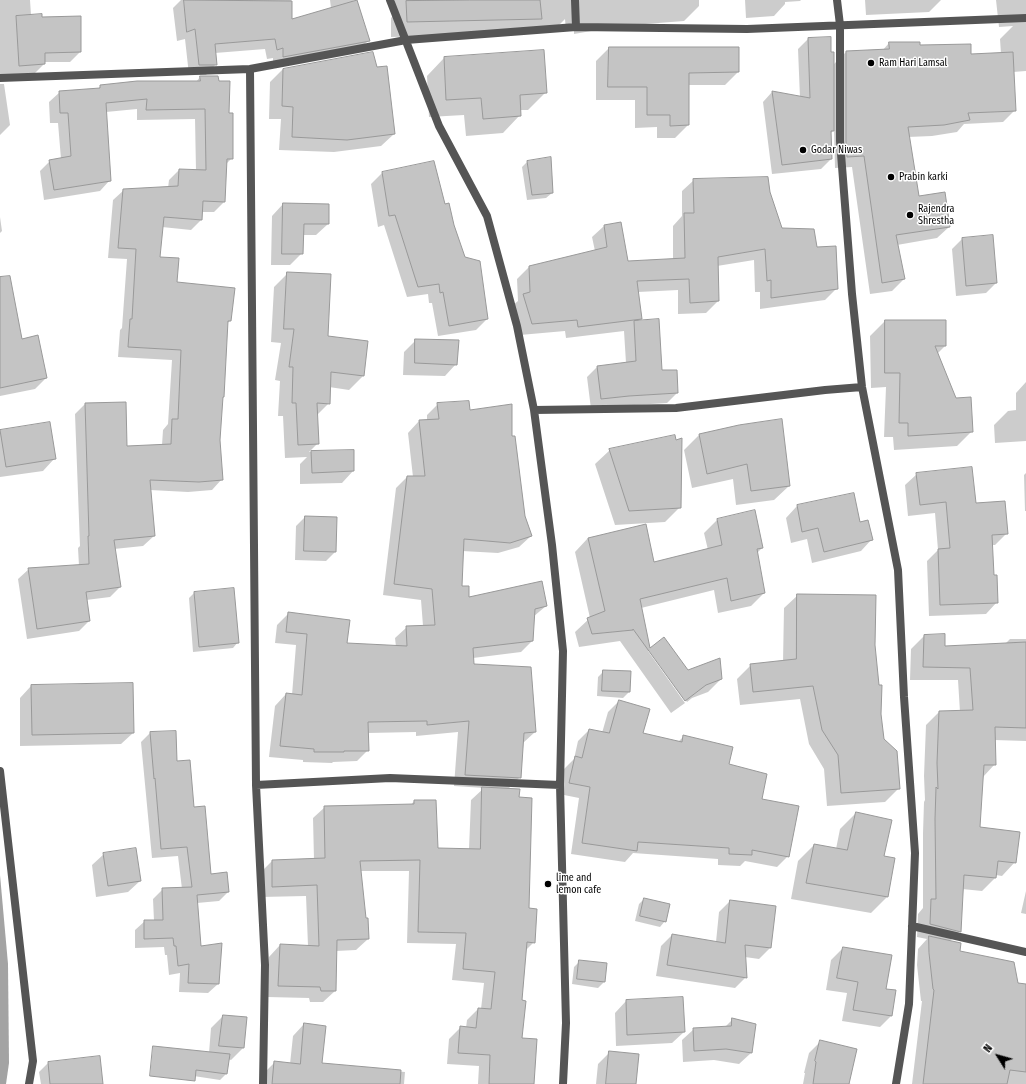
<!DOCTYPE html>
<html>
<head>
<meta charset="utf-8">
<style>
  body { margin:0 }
  #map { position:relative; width:1026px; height:1084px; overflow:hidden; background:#fff; font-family:"Fira Sans Condensed",sans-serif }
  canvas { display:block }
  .north { position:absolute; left:978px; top:1036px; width:40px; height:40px; -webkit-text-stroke:3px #fff; paint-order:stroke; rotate:307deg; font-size:11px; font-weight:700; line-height:16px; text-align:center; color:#000 }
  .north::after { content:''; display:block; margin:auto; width:14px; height:18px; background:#000; clip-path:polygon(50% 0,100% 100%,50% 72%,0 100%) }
</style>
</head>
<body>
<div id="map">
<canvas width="1026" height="1084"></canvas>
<div class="north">N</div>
</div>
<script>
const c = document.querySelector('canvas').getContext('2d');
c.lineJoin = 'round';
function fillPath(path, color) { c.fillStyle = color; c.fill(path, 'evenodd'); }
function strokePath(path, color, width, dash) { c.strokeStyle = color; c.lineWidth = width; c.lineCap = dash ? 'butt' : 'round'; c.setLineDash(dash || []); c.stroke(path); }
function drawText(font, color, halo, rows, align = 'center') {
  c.font = font + ' "Fira Sans Condensed",sans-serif'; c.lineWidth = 3; c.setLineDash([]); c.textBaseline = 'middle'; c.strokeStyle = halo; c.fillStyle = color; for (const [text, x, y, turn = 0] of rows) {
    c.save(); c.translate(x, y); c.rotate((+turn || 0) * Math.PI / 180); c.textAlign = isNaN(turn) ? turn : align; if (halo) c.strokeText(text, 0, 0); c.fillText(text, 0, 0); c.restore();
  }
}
const water = new Path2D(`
  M0 875 8 964 9 1063 6 1084H0Z`);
const shadow = new Path2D(`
  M0 0H30L31 15 42 18 80 52 70 62H44V64L34 74 0 76Z
  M181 0H291V20L331 8 330 0H355L353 1 368 41 358 51 273 67V58L267 59 265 49 215 53 216 64 206 75H189L185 39 177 41 173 8Z
  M395 0H699V6L684 21 620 26 574 34V31H566L565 19 553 31 525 34 391 37V18L393 16 392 3Z
  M745 0H801L800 1 785 2V4L774 16 746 18Z
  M865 0H941L929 12 866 15Z
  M996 0H1026V71L1013 72 1015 110 1003 122 964 124 957 132 932 136 908 137 918 197 949 227 937 238 897 245 904 279 892 291 870 294 852 167 835 168 834 130 830 134 831 159 821 169 772 174 763 102 772 92 800 98 798 49 808 39 830 53 834 64 846 52 882 51 889 43 970 55 1001 54 1000 39 1013 26 999 27Z
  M609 48 738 72 725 85H688V125L675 138H657V127L635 128V100H596V61Z
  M543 51 546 92 528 110H520V115L503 133 466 136 464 115 429 117 427 76 444 58Z
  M283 69 394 134 381 146 334 152 279 150 281 119H269L270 82Z
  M200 77 228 114 232 158 226 164 224 202 214 212H202L201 220 191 230 162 227 159 258 176 282 230 321 226 324 219 440 222 479 212 490 188 492 150 490 154 536 143 546 114 549 120 587 110 597 86 600 89 621 79 631 27 639 18 579 29 569 79 566 78 548 80 546 75 414 85 404 126 447 162 445 163 430 168 424 172 360 118 357 120 330 122 328 127 259 108 258 113 200 124 190 168 188 169 180 179 170 196 171 195 119 137 120V109L106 112 110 180 100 191 44 200 40 171 50 161 61 159 58 123H50L49 102 60 92 97 90 101 86 196 82Z
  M0 84H4L10 125 0 135Z
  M528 161 552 193 546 198 527 200 522 167Z
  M382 173 444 206 453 225 487 319 476 330 438 336 432 303H429L428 294 407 297 384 225 378 227 371 184Z
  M694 180 769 193 781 229 816 248 837 288 825 300 760 309V292H755L754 260 717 266 718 301 706 313 678 314V290L638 292 641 319 638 321 661 371 677 393 667 403 618 406 591 409 587 377 597 367 626 363 624 331 566 338 565 331 520 335 512 306 518 301 517 279 529 267 595 251 592 237 604 226 621 223 627 262 673 260V226L682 216V191Z
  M283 204 328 224 316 235H302V253L290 265H271L272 216Z
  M0 217 2 231 0 233Z
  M962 239 996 283 986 293 956 296 952 249Z
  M288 273 326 337 367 342 363 376 349 390 329 387V403L317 415 318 443 309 452 353 451V471L342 483 300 484V464L307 457 285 458 283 416H278L280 381 275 380 281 343 271 342 274 287Z
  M0 283 21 340 46 378 35 389 0 396Z
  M885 321 945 346 937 354 955 399 972 431 957 446 894 450 893 437H884L886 387 871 388 870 336Z
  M416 340 456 364 445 376 403 375 404 352Z
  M1026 382V441L995 443 994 425 1008 411 1016 410V393Z
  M438 404 469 411 511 437 524 516 531 536 519 547 498 553 462 551 461 587 468 598 546 606 533 617 532 641 521 652 473 658V665L535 732 523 743 520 777 508 789 518 798 528 909 534 942 526 950 521 1001V1039L534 1084H478L479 1066 447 1064 449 1039 461 1027 466 1028 467 1020 478 1009H481L484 983 452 980 456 944 407 943 409 871H360L368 939 356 950 336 951 335 991 323 1002H310L309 998 267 997 269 957 280 945 308 946 306 896 261 897V872L272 861 314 860 313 818 325 807 411 805 414 801 437 849H469L471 800 484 788 454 786 458 732 416 736V732L368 733V750L357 761 333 762 332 763 303 762V760L269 757 275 706 286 694 292 695 296 645 275 643 277 625 289 613 346 644 396 647 395 638 407 627 423 626 421 600 383 595 396 488 407 477H413L408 433 419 421H427V415Z
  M740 426 789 486 774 500 736 505 733 479 692 488 684 450 699 435Z
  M0 431 54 459 43 471 0 477Z
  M675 441 680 507 665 522 615 525 595 464 610 450Z
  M1026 473V511H1025L1024 475Z
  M917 474 975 504 1007 533 995 545H992L993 576 997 602 986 614 929 616 927 561 938 550 935 513 908 516 905 485Z
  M797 506 859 523 872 539 861 551 812 563 807 539 791 543 786 518Z
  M305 517 336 518 335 552 326 561 295 560 296 526Z
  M717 520 762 548 757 553 764 593 751 606 718 613 714 590 641 608 650 649 688 671 721 679 708 692 692 698 687 702 650 651H648L685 703 671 713 620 641 579 647 575 632 590 618 575 552 588 538 654 563 708 550 704 533Z
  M194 593 238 642 233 648 193 652 189 598Z
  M798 595 880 714 883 739 899 788 885 802 827 806 824 769 809 744 800 699 740 705 737 679 751 665 783 662 784 608Z
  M924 636 944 647 1005 644 1010 639H1026V741L994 740 995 764 983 777 979 828 1015 862 1002 876 996 875 995 878 982 891 962 889 960 931 950 941 959 951 1017 984 1026 985V1084H912L922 1001H921L917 965 918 949 927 939 917 937 918 914 923 908V833L924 802 925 800 924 776 926 725 939 712H960L958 680H910L911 649Z
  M604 671 630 672 629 692 623 698 597 696 598 677Z
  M31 686 133 733 121 744 20 746V698Z
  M619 701 641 734 678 742 684 736 728 764 788 856 777 867 745 861 740 866 718 865V859L633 853 625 862 571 854 579 798 559 794 564 769 574 759 578 741 589 730 602 733 608 712Z
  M150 733 176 762 193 808 210 875 228 892 219 901 197 903 200 947 218 984 208 993 179 992 180 973 169 975 167 955H165L164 947 135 948V930L145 921H154L153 899 163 889H182L178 856 152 858 141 742Z
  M856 813 883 857 887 897 871 913 791 899 798 861 814 845 836 849 840 829Z
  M104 854 140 881 128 892 96 897 92 865Z
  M1026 891V914L1021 913Z
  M644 899 665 921 660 927 635 921 639 904Z
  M730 901 775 907 770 948 759 959 745 957 746 977 735 988 656 976 661 946 672 935 716 942 719 912Z
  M843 948 885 990 891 1016 880 1027 842 1021 847 993 826 990 831 960Z
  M580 961 606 964 604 982 598 988 572 984 574 967Z
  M626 1001 684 1032 672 1043 616 1046 615 1013Z
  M223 1016 246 1018 243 1048 231 1060 228 1059 226 1074 220 1080 187 1075 209 1053 211 1028Z
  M733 1019 751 1053 739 1064 714 1060 683 1062 682 1040 694 1029 725 1027Z
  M304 1024 321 1064 405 1072 404 1084H262L263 1074 275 1062 290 1064 293 1036Z
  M821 1041 848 1083 851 1084H803L805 1073H804L809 1053Z
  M610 1052 635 1084H596L598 1064Z
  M48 1063 102 1084H41L39 1072Z`);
const building = new Path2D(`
  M184 0 292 1V19L357 0 370 41 283 57V48L277 50 275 39 215 44 217 65H199L195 29 187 32Z
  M470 0H540L542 19 407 22 406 1Z
  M42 14V17L81 16V52L45 53V64L19 66 16 16Z
  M831 37V52H834V131H831L832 159 782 165 772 91 810 98 808 38Z
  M889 42H920V45L971 44V54L1013 52 1016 111 968 113 970 120 944 125 908 127 919 196 945 192 950 227 896 235 905 279 882 283 864 156 847 157 846 141V51L889 49Z
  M609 47H739V72L689 73V125L670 126V115H647V87H608Z
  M544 50 547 93 520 95 521 116 483 119 481 98 446 100 444 57Z
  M373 52 377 67 387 66 395 134 347 140 292 137 293 107 282 106 283 69Z
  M200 76H218L219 81H230L229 113H233V159H227L225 202 203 201 202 220 164 217 160 257 179 258 177 282 235 288 231 321H228L224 397H223L220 440 223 480 199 482 150 480 155 536 114 540 121 587 86 592 90 621 37 629 28 568 89 564 88 536H89L85 403 126 402 127 446 171 444 172 419H178L181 350 128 347 130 319H132L136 249 118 248 123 189 178 186 179 169 206 170 205 109 146 110 147 99 106 103 111 181 54 190 49 160 71 156 68 113H60L59 91 100 88V85L137 81H200Z
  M551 157 553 193 532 195 527 161Z
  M434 161 445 204 449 203 454 225 465 257 480 261 488 319 449 326 443 292 440 293 439 284 418 287 395 215 389 216 382 172Z
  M768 177 770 192 782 228 814 229 817 247 836 246 838 289 771 298V280L767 281 765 249 718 257 719 301 690 303 689 279 637 281 642 319 578 327 577 320 532 324 523 294 530 292 529 266 607 247 604 225 621 222 628 261 685 258 684 213H694L693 179Z
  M283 203 329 204V224H304L303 254H282Z
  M993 235 997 283 966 286 962 238Z
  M287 272 331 274 328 336 368 341 364 376 331 372 330 404 317 403 319 444 298 445 296 403H292L293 367H289L294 329H284Z
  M10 276 22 339 38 335 47 378 0 388V277Z
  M659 319 662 370H677L678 393 629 396 601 399 597 366 636 361 634 321Z
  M885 320H946V346H935L956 398 971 397 973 432 908 436V423H899L900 373H885Z
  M415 339 459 340 457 365 415 363Z
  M469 401 470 410 512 404V436H515L525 516 532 536 510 543 464 539 462 586H469V597L542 581 547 606 535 609 533 641 473 648 474 664 531 667 536 732 524 733 521 778 465 775 469 721 427 725V721L368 722 369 751H344V752H314V749L280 746 286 693 302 695 307 634 286 632 288 612 350 620 347 643 407 646 406 626 435 625 432 589 394 584 407 476H425L419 420 439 419 437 403Z
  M782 419 790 486 751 491 747 464 707 474 699 434 739 425Z
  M50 422 56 459 6 467 0 430Z
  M675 435 676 440 682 438 681 508 629 511 609 449Z
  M354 450V471L312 473 311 451Z
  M972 467 976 503 1005 501 1008 534 992 535 994 575H997L998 603 940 605 938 549 950 548 946 502 920 505 916 473Z
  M854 493 860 522 868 520 873 540 824 552 818 528 802 532 797 505Z
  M755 510 763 548 757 549 765 593 731 601 727 578 640 599 650 648 664 637 688 670 720 658 722 679 706 685 685 701 633 629V630L592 634 587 618 605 611 588 538 646 524 654 562 722 545 717 519Z
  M305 516 337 517 336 552 304 551Z
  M234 588 239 643 199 647 194 592Z
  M797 594 876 595 875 645 879 685H882L881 714 884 739 897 751 900 789 841 793 838 755 822 730 813 686 753 692 750 664 796 659Z
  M945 634V646L1026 642V728L995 727 996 765H984L980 827 1020 832 1016 863 998 861 996 878 964 875 961 932 930 924 931 899H936L935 819 936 787 938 789 937 763 939 711 973 710 970 668 923 667 924 635Z
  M603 670 631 671 630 692 602 691Z
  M133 683 134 733 32 735 31 685Z
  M619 700 650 709 643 733 682 742 683 735 733 747 729 764 767 774 762 799 799 806 789 857 752 850V855L729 854V848L638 842 637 851 582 843 590 787 569 783 575 756 582 758 589 729 609 733Z
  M176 731 177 761 190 760 194 807 205 806 211 874 227 872 229 892 197 895 201 946 222 943 219 984 188 983 189 964 178 966 176 946H174L173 938 144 939V920H163L162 888 192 887 187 847 161 849 155 778 154 779 150 732Z
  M482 787 520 789 519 797 532 798 529 908 537 909 535 943 527 942 522 1000 526 1001 522 1038 537 1039 534 1084H489L490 1055 458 1053 460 1026 476 1028 478 1008 491 1009 495 972 463 969 466 933 418 932 420 860 360 861 366 918H368L369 939 337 940 336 991H321L320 987 278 986 280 944 319 946 317 885 272 887V860L325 858 324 806 414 804V800H436L438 848 480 849Z
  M856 812 892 820 884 856 895 858 888 897 806 883 814 844 847 850Z
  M136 848 141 881 108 886 103 853Z
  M644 898 670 904 666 922 640 916Z
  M730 900 776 906 771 948 745 945 747 978 667 965 672 934 725 943Z
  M929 936 961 943 960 951 1014 962 1018 983 1026 984V1072L1010 1070 1007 1084H923L934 990 933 989 929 953Z
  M843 947 892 955 886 989 896 990 892 1016 853 1010 858 982 837 978Z
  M579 960 607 963 605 982 577 979Z
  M683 997 685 1032 627 1035 626 1000Z
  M223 1015 247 1017 244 1048 219 1046Z
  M732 1018 756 1024 752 1053 726 1049 694 1051 693 1028 731 1026Z
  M304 1023 326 1026 322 1063 401 1070 400 1084H272L274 1061 300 1064Z
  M820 1040 857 1049 849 1084H813L816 1062 815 1061Z
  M153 1046 230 1054 227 1074 196 1070 195 1081 150 1076Z
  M609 1051 639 1054 636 1084H606Z
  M100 1056 103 1084H50L48 1062Z`);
const minor = new Path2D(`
  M390 0 439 126 487 216 517 326 534 410 552 545 563 651 560 785 566 1023 563 1084
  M575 0 576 27
  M837 0 840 25V141L852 294 862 387 898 570 904 697 915 853 909 1004 896 1084
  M250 69 256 785 265 965 263 1084
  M0 78 250 69 406 40 576 27 747 29 1026 18
  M534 410 676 408 825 390 862 387
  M0 771 33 1061 29 1084
  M256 785 390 778 560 785
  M912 926 1026 952`);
const markers = [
  [871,63,4,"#000"],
  [803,150,4,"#000"],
  [891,177,4,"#000"],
  [910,215,4,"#000"],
  [548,884,4,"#000"]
];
const poiNames = [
  ["Ram Hari Lamsal",879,63],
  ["Godar Niwas",811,150],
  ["Prabin karki",899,177],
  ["Rajendra",918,209],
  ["Shrestha",918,221],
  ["lime and",556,878],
  ["lemon cafe",556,890]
];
fillPath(water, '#a3a3a3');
fillPath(shadow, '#0003');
fillPath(building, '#c4c4c4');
strokePath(building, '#999', 1);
strokePath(minor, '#555', 8);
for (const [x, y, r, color] of markers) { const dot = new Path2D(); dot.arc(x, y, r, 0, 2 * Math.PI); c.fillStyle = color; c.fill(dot); strokePath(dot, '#fff', 1.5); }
drawText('10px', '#000', '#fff', poiNames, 'left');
</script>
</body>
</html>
